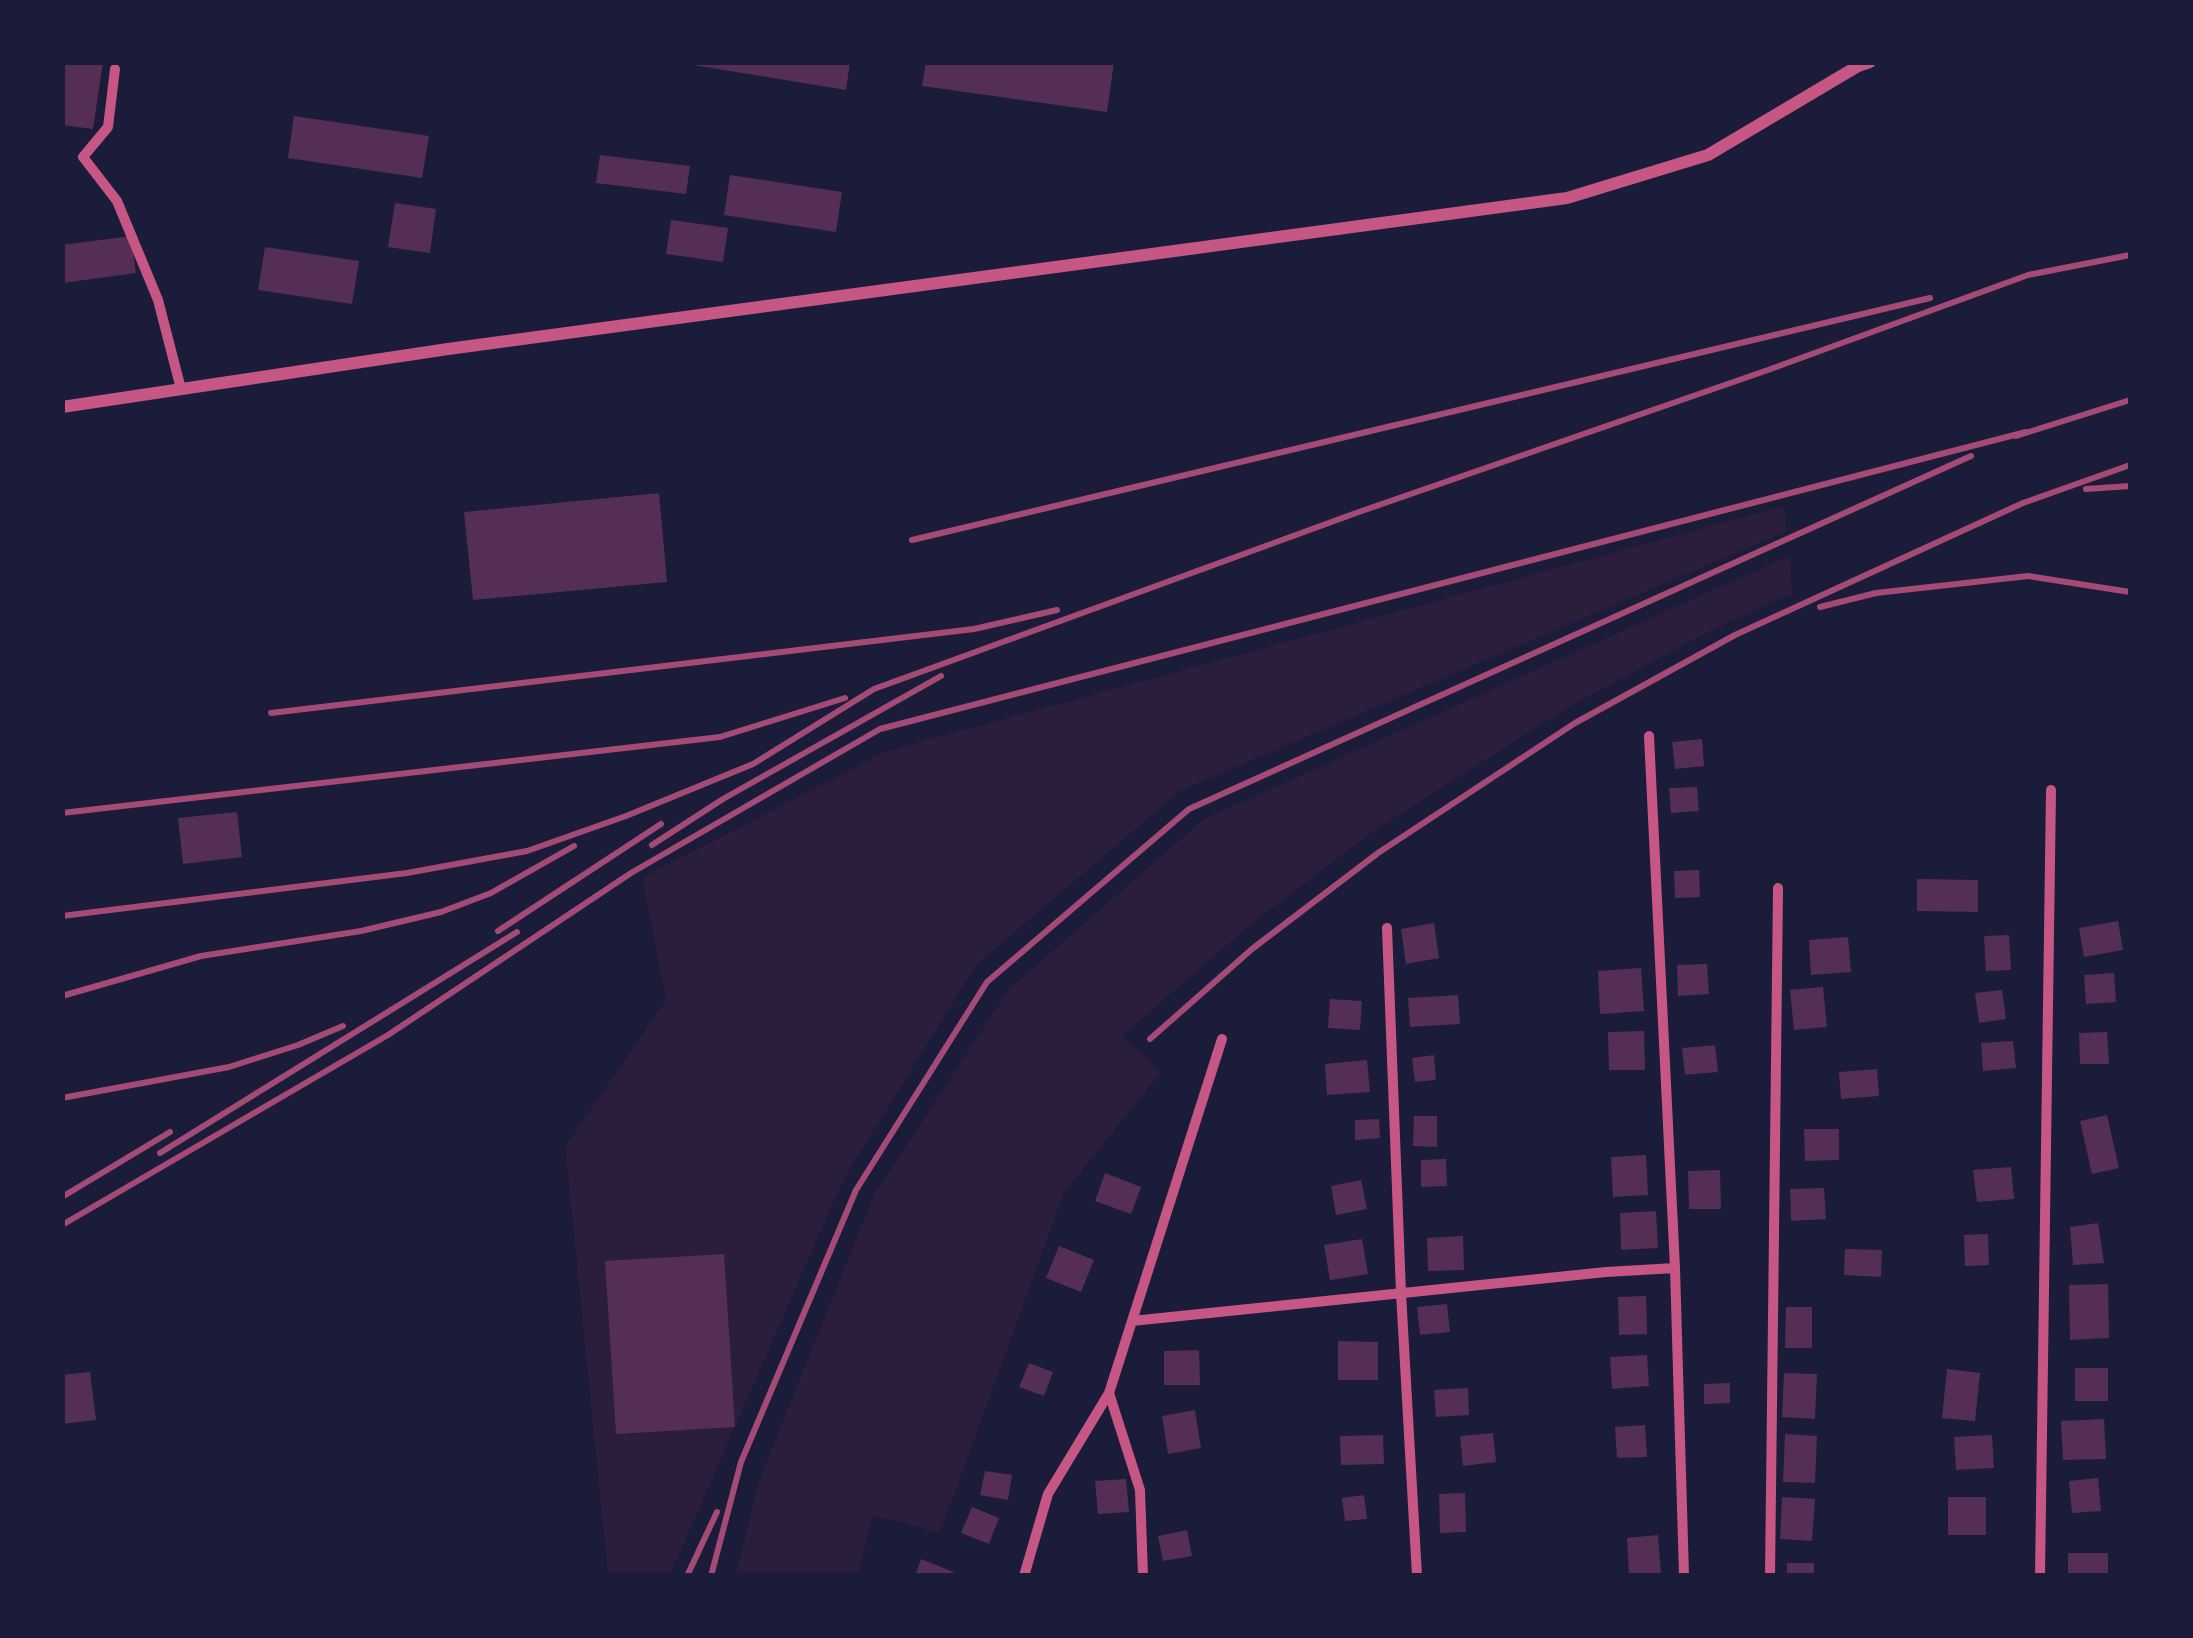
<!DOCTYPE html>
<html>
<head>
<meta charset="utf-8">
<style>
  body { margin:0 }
  #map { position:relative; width:2193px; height:1638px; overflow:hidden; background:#1b1b3a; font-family:Manrope,sans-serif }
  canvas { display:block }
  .frame { position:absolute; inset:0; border:65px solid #1b1b3a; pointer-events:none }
</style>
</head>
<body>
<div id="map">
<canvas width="2193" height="1638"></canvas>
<div class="frame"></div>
</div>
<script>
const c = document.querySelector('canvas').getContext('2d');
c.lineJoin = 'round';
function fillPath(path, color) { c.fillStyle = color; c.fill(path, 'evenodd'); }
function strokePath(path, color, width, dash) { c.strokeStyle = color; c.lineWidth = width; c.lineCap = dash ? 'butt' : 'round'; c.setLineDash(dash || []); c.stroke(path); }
const green = new Path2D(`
  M1784 506 1787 531 1180 791 976 965 843 1180 670 1575H608L565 1147 666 1000 642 878 887 751Z
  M1789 556 1793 593 1704 634 1567 708 1372 832 1250 925 1122 1036 1161 1072 1064 1193 940 1533 873 1515 858 1575H736L760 1478 874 1195 1009 989 1204 819Z`);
const building = new Path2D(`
  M62 62H103L93 129 62 125Z
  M675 62H850L846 90Z
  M926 62H1114L1107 112 922 86Z
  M294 116 429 136 422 178 288 158Z
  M600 155 690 166 686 194 596 183Z
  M730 175 842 192 836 232 724 215Z
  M395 203 436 209 430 253 388 247Z
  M671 220 728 228 723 262 666 254Z
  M131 236 136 273 62 283V245Z
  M265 247 359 261 352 304 258 290Z
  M659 493 667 582 473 600 464 512Z
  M1702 739 1704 766 1675 769 1672 742Z
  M1697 787 1699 811 1671 813 1669 788Z
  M237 812 242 857 183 864 178 818Z
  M1699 870 1700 897 1675 898 1674 871Z
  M1917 879 1978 880V912L1917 911Z
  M2118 921 2123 950 2084 957 2079 928Z
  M1434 923 1439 958 1406 964 1401 929Z
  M2009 935 2011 970 1986 971 1984 936Z
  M1848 937 1851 972 1811 975 1809 940Z
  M1707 964 1709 994 1678 996 1677 965Z
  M1641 968 1644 1011 1600 1014 1598 971Z
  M2114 973 2116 1002 2086 1004 2084 975Z
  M1823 987 1827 1027 1794 1030 1790 990Z
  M2002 990 2006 1019 1979 1023 1975 993Z
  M1458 995 1460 1024 1410 1027 1408 998Z
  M1330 999 1362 1001 1360 1030 1328 1028Z
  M1644 1031 1645 1070H1609L1608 1032Z
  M2107 1032 2109 1064H2080L2079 1033Z
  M2013 1041 2016 1068 1983 1071 1981 1043Z
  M1715 1045 1718 1072 1685 1075 1682 1048Z
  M1434 1055 1436 1080 1415 1082 1412 1058Z
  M1367 1060 1370 1092 1327 1095 1325 1064Z
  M1877 1069 1879 1096 1841 1099 1839 1072Z
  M2107 1115 2119 1168 2092 1174 2080 1121Z
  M1414 1116H1437V1147L1413 1146Z
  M1379 1119 1380 1138 1355 1140V1120Z
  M1804 1129H1839V1160L1805 1161Z
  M1646 1155 1648 1195 1613 1197 1611 1157Z
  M1446 1159 1447 1186 1421 1187V1160Z
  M2011 1167 2014 1199 1977 1202 1973 1170Z
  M1720 1170 1721 1209H1689L1688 1171Z
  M1105 1173 1141 1187 1131 1214 1095 1201Z
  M1361 1180 1367 1209 1336 1215 1331 1186Z
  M1824 1188 1826 1219 1791 1221 1790 1189Z
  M1656 1211 1658 1248 1621 1250 1620 1213Z
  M2098 1223 2104 1263 2073 1265 2070 1227Z
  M1988 1234 1989 1265 1965 1266 1964 1235Z
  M1463 1236 1464 1270 1428 1271 1427 1238Z
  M1362 1239 1368 1274 1330 1280 1324 1245Z
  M1059 1246 1094 1260 1081 1292 1046 1278Z
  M1845 1249 1882 1250 1881 1277 1844 1275Z
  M724 1254 735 1427 616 1434 605 1261Z
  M2108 1284 2109 1338 2070 1340 2069 1285Z
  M1646 1296 1647 1334 1619 1335 1618 1297Z
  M1447 1304 1450 1332 1420 1335 1417 1307Z
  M1786 1307H1812V1348H1785Z
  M1338 1341 1378 1342V1380H1338Z
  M1199 1350 1200 1385H1164V1351Z
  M1647 1355 1649 1386 1612 1389 1610 1357Z
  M1029 1363 1053 1372 1044 1396 1019 1387Z
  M2075 1368H2108V1401H2075Z
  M1947 1369 1980 1373 1975 1421 1942 1418Z
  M90 1372 96 1420 62 1424V1375Z
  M1784 1373 1817 1374 1815 1419 1782 1417Z
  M1730 1383V1403L1704 1404V1384Z
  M1468 1388 1469 1415 1436 1417 1434 1390Z
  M1195 1410 1201 1448 1168 1454 1162 1416Z
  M2104 1419 2106 1459 2063 1460 2061 1421Z
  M1645 1425 1647 1457 1617 1458 1615 1427Z
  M1493 1433 1496 1462 1463 1466 1460 1436Z
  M1785 1434 1817 1436 1815 1483 1783 1482Z
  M1383 1435 1384 1464 1341 1465 1340 1436Z
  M1992 1435 1994 1468 1956 1470 1954 1437Z
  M985 1471 1012 1475 1008 1500 980 1495Z
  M2098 1478 2101 1511 2072 1513 2069 1481Z
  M1126 1479 1129 1512 1098 1514 1095 1481Z
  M1465 1493 1466 1532 1440 1533 1439 1494Z
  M1364 1495 1367 1519 1345 1521 1342 1498Z
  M1782 1497 1815 1499 1812 1541 1780 1539Z
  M1948 1497H1986V1535H1948Z
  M972 1507 999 1518 989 1544 961 1533Z
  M1187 1530 1192 1556 1163 1561 1158 1536Z
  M1658 1535 1661 1575 1629 1576 1627 1538Z
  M2068 1553H2108V1576H2068Z
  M921 1559 961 1575V1576H915Z
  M1787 1563H1814V1576H1787Z`);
const minor = new Path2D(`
  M115 69 108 127 83 157 117 201 158 300 181 389
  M1649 736 1675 1268 1684 1576
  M1387 928 1401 1293 1417 1576
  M1132 1321 1222 1039
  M1109 1393 1140 1490 1143 1576
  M1024 1576 1048 1494 1109 1393 1132 1321 1606 1272 1675 1268
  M1770 1576 1778 888
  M2040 1576 2051 790`);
const tertiary = new Path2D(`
  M62 407 448 349 1567 198 1708 155 1858 66 1870 62`);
const rail = new Path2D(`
  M2016 436 2130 400
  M2086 489 2130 486
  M912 540 1930 298
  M1820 607 1876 593 2028 576 2130 592
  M271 713 974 629 1057 610
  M62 813 720 737 845 698
  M652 845 723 799 941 676
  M62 916 407 873 527 851 626 816 753 764 874 689 1356 513 1768 370 2028 275 2130 255
  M498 931 661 824
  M62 996 201 956 361 931 441 912 491 893 574 846
  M1150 1039 1252 949 1378 853 1575 723 1735 635 2023 503 2130 465
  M62 1098 229 1067 298 1045 343 1026
  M160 1153 517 932
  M62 1197 170 1132
  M62 1225 388 1035 631 873 880 729 2026 432
  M687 1576 717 1512
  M711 1576 741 1462 856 1190 987 982 1189 809 1971 456`);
fillPath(green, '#2a1e3b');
fillPath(building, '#542f53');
strokePath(minor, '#c65784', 10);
strokePath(tertiary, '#c65784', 12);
strokePath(rail, '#a44b75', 6);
</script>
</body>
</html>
